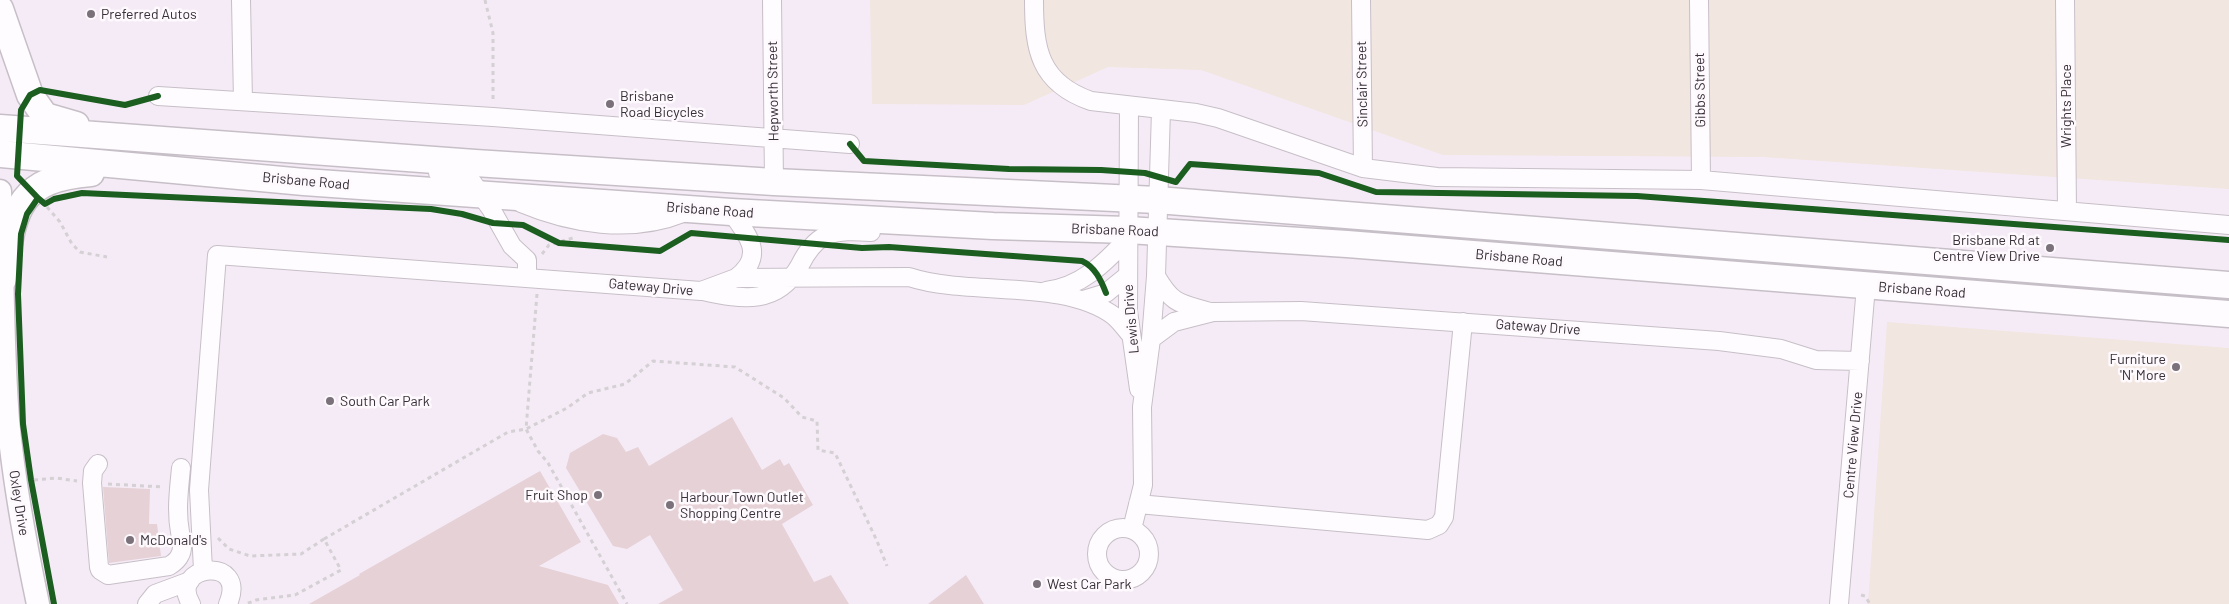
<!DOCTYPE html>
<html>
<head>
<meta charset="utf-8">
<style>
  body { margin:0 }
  canvas { display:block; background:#f5ebf6 }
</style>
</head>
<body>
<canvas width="2229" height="604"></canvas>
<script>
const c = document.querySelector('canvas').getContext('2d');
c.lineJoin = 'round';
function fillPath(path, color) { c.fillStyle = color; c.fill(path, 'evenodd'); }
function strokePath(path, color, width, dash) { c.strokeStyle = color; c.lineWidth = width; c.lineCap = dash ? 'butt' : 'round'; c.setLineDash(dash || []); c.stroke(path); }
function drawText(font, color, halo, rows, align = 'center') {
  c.font = font + ' Barlow,sans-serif'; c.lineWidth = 5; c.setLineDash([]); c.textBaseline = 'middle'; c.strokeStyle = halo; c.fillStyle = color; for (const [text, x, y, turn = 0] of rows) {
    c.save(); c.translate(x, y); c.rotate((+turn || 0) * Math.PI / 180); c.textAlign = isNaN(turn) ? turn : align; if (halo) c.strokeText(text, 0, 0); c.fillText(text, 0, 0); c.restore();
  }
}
const industrial = new Path2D(`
  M870 0H2229V189L1763 157 1443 155 1201 70 1108 67 1024 105 872 104Z
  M1887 322 2229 348V604H1868Z`);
const building = new Path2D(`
  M732 417 762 470 780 459 784 466 789 463 813 505 782 524 814 582 831 575 849 604H658L683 590 650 535 627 549 613 546 566 468 570 453 603 434 617 438 626 452 638 447 649 466Z
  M540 471 581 542 539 566 608 585 619 604H309L360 575 359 574Z
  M103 487 150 489 149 524H157L161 556 109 563Z
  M966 575 984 604H928Z`);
const path = new Path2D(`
  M485 0 493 33V101
  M47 207 60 222 72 244 80 252 107 257
  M542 254 549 245 576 237
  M537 294 526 429 538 451 548 463 627 604
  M34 480 56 478 77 481
  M108 484 164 487
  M218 538 229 549 250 556 301 554 324 539 341 570 295 595 256 600 246 604
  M324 539 508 432 526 429 567 408 588 393 625 384 653 361 735 367 784 398 802 417 817 421 818 450 835 453 877 541 887 566
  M1861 595 1865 596 1870 604`);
const minor = new Path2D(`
  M241 0 243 101
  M772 0 774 182
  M1034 0C1034 49 1039 83 1091 101L1196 113 1218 118 1363 168 1437 177 1701 180 2229 225
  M1361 0 1363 168
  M1699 0 1701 180
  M2065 0 2067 211
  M158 96 493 117 850 144
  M1129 106 1128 311 1139 389
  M438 173 464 175 470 179 491 209 512 246 527 260V277
  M521 203C571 224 631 234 683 213
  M731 212C748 235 766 256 736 278
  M1156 276C1173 305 1179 303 1210 312
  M703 291C743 300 778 305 800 265 806 253 813 242 825 236 839 230 855 231 871 232
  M1046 291C1081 287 1105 263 1128 238
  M1083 300 1106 293 1127 276
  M1151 339 1174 322 1213 312 1301 311 1719 341 1781 349 1816 360 1860 361
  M98 464 93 471 92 483 99 567 100 570 108 575 169 566C174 563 178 560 180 555 184 548 181 539 180 532 176 511 179 489 181 468
  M1138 504 1428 530 1439 525 1444 517 1463 322
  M1097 554a26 26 0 1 1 52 0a26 26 0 1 1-52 0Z
  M1132 529 1143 485 1142 407 1151 339 1156 276 1161 110
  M203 570 199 490 217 255 701 291 736 278 909 277C970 297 1063 278 1114 316 1120 321 1125 328 1130 334
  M147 604 155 594 190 581
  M191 604C167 565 249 554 228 604
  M1839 604 1866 286`);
const major = new Path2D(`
  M0 191C3 268 2 344 8 420 14 482 25 543 38 604`);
const highway = new Path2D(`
  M0 9 30 95 45 116 76 125
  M0 128 475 163 774 182 1157 200 2229 285
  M0 154 304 182 731 212 993 226 1128 230 1347 244 2229 314
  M3 279C14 214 13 179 91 173`);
const cycleway = new Path2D(`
  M850 144 864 161 1009 169 1101 170 1145 173 1176 182 1190 164 1319 173 1376 192 1637 196 2229 240
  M38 198 17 176 21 110 30 95 40 90 125 105 158 96
  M54 604 31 480 23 424 18 294 21 234 27 214 38 198 45 204 54 199 82 193 431 209 462 214 493 223 523 225 559 243 660 251 691 233 862 248 889 247 1082 261C1095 267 1101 280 1106 293`);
const markers = [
  [91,14,5,"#7a717a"],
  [610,104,5,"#7a717a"],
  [2050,248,5,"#7a717a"],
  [2176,367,5,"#7a717a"],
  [330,401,5,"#7a717a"],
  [598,495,5,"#7a717a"],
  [670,505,5,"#7a717a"],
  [130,540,5,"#7a717a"],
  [1037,584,5,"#7a717a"]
];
const poiNames = [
  ["Preferred Autos",101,14],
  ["Brisbane",620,96],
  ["Road Bicycles",620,112],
  ["Brisbane Rd at",2040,240,"right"],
  ["Centre View Drive",2040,256,"right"],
  ["Furniture",2166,359,"right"],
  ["'N' More",2166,375,"right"],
  ["South Car Park",340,401],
  ["Fruit Shop",588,495,"right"],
  ["Harbour Town Outlet",680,497],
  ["Shopping Centre",680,513],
  ["McDonald's",140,540],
  ["West Car Park",1047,584]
];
const streetNames = [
  ["Sinclair Street",1362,84,-91],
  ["Gibbs Street",1700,90,-91],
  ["Hepworth Street",773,91,-91],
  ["Wrights Place",2066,106,-90],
  ["Brisbane Road",306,181,5],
  ["Brisbane Road",710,210,4],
  ["Brisbane Road",1115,230,2],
  ["Brisbane Road",1519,258,5],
  ["Gateway Drive",651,287,5],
  ["Brisbane Road",1922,290,4],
  ["Lewis Drive",1131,319,-95],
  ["Gateway Drive",1538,327,4],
  ["Centre View Drive",1853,445,-85],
  ["Oxley Drive",19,503,81]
];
fillPath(industrial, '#f2e6e0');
fillPath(building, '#e6d1d6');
strokePath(minor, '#c7bfc8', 20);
strokePath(major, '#c7bfc8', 25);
strokePath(highway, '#c7bfc8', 29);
strokePath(path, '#d4d0d4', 3, [4, 4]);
strokePath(minor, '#fefcfe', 18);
strokePath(major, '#fefcfe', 22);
strokePath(highway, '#fefcfe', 26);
strokePath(cycleway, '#1b5e20', 6);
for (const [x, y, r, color] of markers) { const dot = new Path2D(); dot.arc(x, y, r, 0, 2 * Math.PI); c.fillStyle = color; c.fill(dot); strokePath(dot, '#fdf9fd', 2); }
drawText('14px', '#383038', '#fdf9fd', poiNames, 'left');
drawText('14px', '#383038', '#fdf9fd', streetNames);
</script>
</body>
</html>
